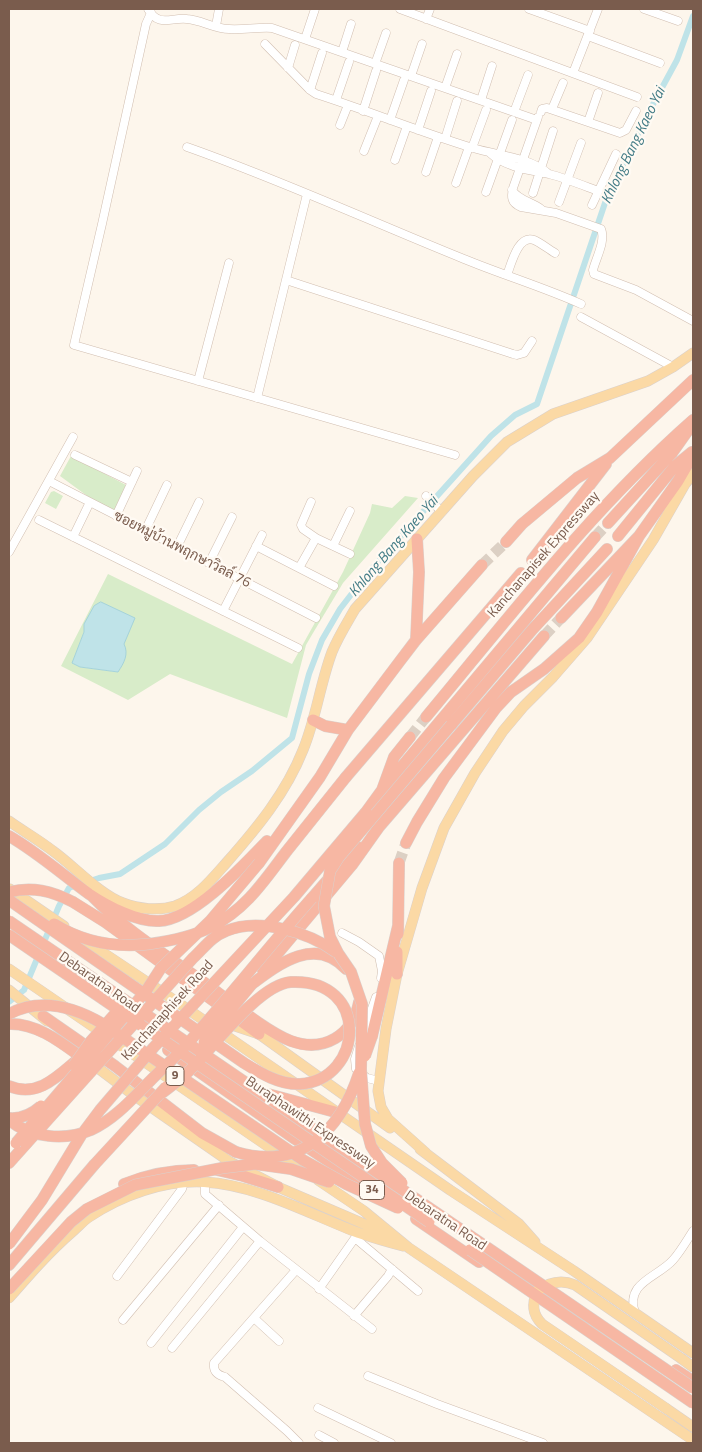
<!DOCTYPE html>
<html>
<head>
<meta charset="utf-8">
<style>
  body { margin:0 }
  #map { position:relative; width:702px; height:1452px; overflow:hidden; background:#fdf6ec; font-family:"Titillium Web",sans-serif }
  canvas { display:block }
  .frame { position:absolute; inset:0; border:10px solid #7a5c4d; pointer-events:none }
</style>
</head>
<body>
<div id="map">
<canvas width="702" height="1452"></canvas>
<div class="frame"></div>
</div>
<script>
const c = document.querySelector('canvas').getContext('2d');
c.lineJoin = 'round';
function fillPath(path, color) { c.fillStyle = color; c.fill(path, 'evenodd'); }
function strokePath(path, color, width, dash) { c.strokeStyle = color; c.lineWidth = width; c.lineCap = dash ? 'butt' : 'round'; c.setLineDash(dash || []); c.stroke(path); }
function drawText(font, color, halo, rows, align = 'center') {
  c.font = font + ' "Titillium Web",Sarabun,sans-serif'; c.lineWidth = 4.5; c.setLineDash([]); c.textBaseline = 'middle'; c.strokeStyle = halo; c.fillStyle = color; for (const [text, x, y, turn = 0] of rows) {
    c.save(); c.translate(x, y); c.rotate((+turn || 0) * Math.PI / 180); c.textAlign = isNaN(turn) ? turn : align; if (halo) c.strokeText(text, 0, 0); c.fillText(text, 0, 0); c.restore();
  }
}
const green = new Path2D(`
  M71 456 126 485 114 511 90 498 60 476Z
  M54 491 63 496 56 509 45 503 51 492Z
  M405 496 418 498 343 583 313 633 306 645 287 718 170 674 128 700 61 666 108 574 292 664 343 572 370 513 372 504 392 508ZM84 624 118 672 80 667 73 663 84 632Z`);
const water = new Path2D(`
  M101 602 135 618 124 644C129 654 124 663 118 672L80 667 72 663 84 632V624L94 606Z`);
const canal = new Path2D(`
  M87 882 99 878 120 874 165 844 199 810 221 792 252 771 292 738 309 674 322 640 340 609 367 574 491 436 515 415 537 404 607 197 651 108 677 60 693 16
  M9 1002 24 990 59 906 69 888 77 885`);
const highwayTunnel = new Path2D(`
  M595 537 608 523
  M482 565 506 542
  M544 636 561 618
  M410 737 426 717
  M399 863 406 843`);
const minor = new Path2D(`
  M148 9C159 28 171 17 187 19 201 20 215 29 229 29 243 30 258 27 272 28L537 120
  M400 9 637 97
  M529 9 590 31
  M644 9 678 21
  M151 13 146 24 102 224 74 345 455 455
  M426 19 430 9
  M216 26 219 9
  M588 36 660 63
  M305 39 315 9
  M265 44 310 90 316 94C369 111 420 132 473 148 499 156 527 156 549 174
  M342 52 351 24
  M375 64 386 33
  M288 68 295 45
  M573 73 598 9
  M411 76 422 44
  M445 88 457 54
  M310 90 322 53
  M336 100 349 62
  M481 100 492 66
  M552 109 563 83
  M363 111 376 71
  M514 112 528 75
  M541 112 542 109 547 108 620 133 626 130 636 111
  M538 117 513 188C511 197 511 203 521 207L556 213 601 229C606 241 596 258 593 270L594 274 636 290 693 321
  M390 120 404 80
  M588 122 598 93
  M340 125 348 105
  M418 130 431 91
  M445 139 457 101
  M187 147C281 180 372 222 464 259 503 275 543 287 581 304
  M472 148 486 110
  M364 151 378 116
  M490 153C505 167 529 170 549 174 565 178 582 185 598 191
  M395 160 407 126
  M426 172 438 137
  M456 183 469 147
  M512 190C518 200 532 202 541 209
  M486 192 512 120
  M533 193 553 131
  M559 202 581 143
  M592 205 616 154
  M507 275C511 265 518 234 534 240 541 243 548 249 555 253
  M286 280 513 354 517 355 524 353 532 341
  M581 317 673 367
  M198 381 229 263
  M257 398 307 194
  M75 455 132 482
  M49 481 316 618
  M426 496 442 512
  M116 516 137 471
  M39 520 298 648
  M145 531 167 485
  M73 537 90 502
  M316 538 350 554
  M256 546 334 586
  M333 546 350 511
  M177 547 199 502
  M9 552 73 437
  M209 563 232 517
  M299 568 316 538 303 529 301 525 311 502
  M223 611 262 535
  M342 933 359 942 379 956 382 971 381 978
  M364 1031 376 997
  M359 1046 355 1059 356 1069 367 1078 379 1081
  M205 1182V1194L260 1241 372 1329
  M355 1238 418 1291
  M296 1270 214 1363C213 1371 217 1375 225 1377L287 1431 299 1443
  M117 1276 182 1189 184 1182
  M319 1289 357 1235
  M635 1313C625 1282 657 1278 673 1260 681 1251 687 1240 693 1231
  M354 1316 388 1276 392 1269
  M254 1318 279 1341
  M123 1320 219 1205
  M151 1343 243 1227
  M172 1348 260 1241
  M368 1376 437 1404 543 1443
  M318 1408 391 1443
  M319 1435 334 1443`);
const major = new Path2D(`
  M9 821C23 831 39 840 53 851 74 866 99 894 123 903 138 909 159 911 175 906 197 898 212 879 227 862 257 828 286 793 303 750 316 719 320 684 332 652 338 637 347 623 355 609L473 476 507 442 553 414 648 381 673 367 693 353
  M10 889 64 926
  M84 940 186 1008 450 1190 574 1271 693 1353
  M9 969 304 1171
  M9 990 47 1021
  M226 1023 259 1034 390 1128
  M90 1062 135 1096 230 1162 278 1187 385 1233
  M420 1149 519 1224 535 1242
  M426 1153 388 1119 381 1107 378 1091 386 1029 397 974 422 888 444 828 475 773 503 731 524 706 553 677 587 638 653 540 685 484 693 474
  M318 1180 364 1211 409 1248 693 1440
  M9 1298C29 1275 49 1252 72 1232 78 1227 83 1221 89 1217 122 1195 164 1180 204 1182 258 1185 309 1214 359 1233 374 1238 388 1242 403 1246
  M682 1359 693 1367
  M667 1409 693 1427`);
const highway = new Path2D(`
  M608 523 672 453 689 429
  M618 536 675 466 692 452
  M506 542 522 524 577 478 610 458 693 380
  M532 560 606 464
  M561 618 639 536 678 481 693 455
  M416 640 419 572 417 539
  M426 717C511 615 593 508 693 420
  M313 720 325 726 348 730
  M451 725 532 630 607 549
  M346 777 521 573
  M382 790 595 537
  M366 812 382 790 394 757 410 737
  M9 836C37 852 63 875 89 894 107 906 137 922 159 921 193 920 244 865 267 841
  M406 843 417 822 444 778 496 708 511 692 544 669 579 638 597 612 639 536
  M259 863 320 777 348 730 400 661 416 640 482 565
  M92 896C126 931 169 957 209 986 231 1002 267 1032 291 1041 324 1053 353 1035 359 1002
  M312 898 345 860 358 847
  M73 902 105 922 259 1034
  M398 934 399 863
  M263 971 352 865 379 827 544 636
  M397 974V952
  M252 984C280 963 316 936 346 969
  M43 1016 115 1066 202 1133 236 1152
  M9 1024C39 1023 64 1045 88 1062
  M372 1036 398 926
  M168 1050 295 1139 384 1198
  M9 1086C37 1098 57 1077 77 1060
  M268 1094 335 1112
  M9 1163 26 1144
  M217 1170 243 1176 278 1187
  M124 1184C147 1175 169 1170 194 1170
  M416 1219 479 1262
  M9 1265 94 1165
  M676 1370 693 1381`);
const majorBridge = new Path2D(`
  M667 1409 542 1324C532 1314 532 1304 537 1291 549 1282 561 1279 575 1285L682 1359`);
const highwayBridge = new Path2D(`
  M9 892C32 886 52 891 73 902
  M9 900 42 923 244 1063C260 1073 280 1085 300 1084 364 1080 371 978 291 982 259 984 212 1049 189 1071 181 1079 171 1086 162 1093
  M9 921 693 1388
  M54 924C83 942 115 948 149 944 170 941 192 937 211 927 246 909 264 881 286 852 306 827 326 802 346 777
  M9 935 429 1222
  M9 1014C41 997 74 1007 103 1024L303 1160 346 1184 398 1208
  M204 1042 252 984
  M365 1056 372 1036
  M74 1065 91 1041 122 1006
  M9 1118C21 1119 32 1114 41 1106
  M9 1120C31 1138 65 1141 91 1130 115 1119 133 1098 152 1079 164 1067 178 1055 189 1042 231 995 270 945 312 898
  M16 1143 146 991 161 968 210 921 259 863
  M26 1144 193 958C203 949 212 936 226 931 259 917 308 932 336 952
  M236 1152C301 1171 340 1131 359 1073
  M94 1165 166 1087
  M402 1183 382 1163 371 1146 365 1124 361 1070 362 1004 351 972 338 953 330 937 324 906 330 871 339 857 451 725
  M9 1244 42 1200 82 1134 100 1110 154 1047 294 897 366 812
  M470 1250 693 1403
  M9 1289 71 1222 87 1209 135 1185 222 1168 255 1164 291 1169 329 1182`);
const shields = [
  [175,1076,18],
  [372,1190,25]
];
const shieldNames = [
  ["9",175,1076],
  ["34",372,1190]
];
const streetNames = [
  ["ซอยหมู่บ้านพฤกษาวิลล์ 76",182,550,27],
  ["Kanchanapisek Expressway",544,555,-49],
  ["Debaratna Road",99,983,35],
  ["Kanchanaphisek Road",168,1011,-48],
  ["Buraphawithi Expressway",310,1123,34],
  ["Debaratna Road",445,1221,34]
];
const waterNames = [
  ["Khlong Bang Kaeo Yai",634,146,-64],
  ["Khlong Bang Kaeo Yai",394,547,-49]
];
fillPath(green, '#d8ecc9');
fillPath(water, '#bfe3e8');
strokePath(water, '#a5d3da', 1);
strokePath(canal, '#bfe3e8', 6);
strokePath(highwayTunnel, '#dcd0c4', 11, [11, 5.5]);
strokePath(minor, '#d1beb0', 9);
strokePath(major, '#dad1cd', 11);
strokePath(highway, '#dad1cd', 12);
strokePath(minor, '#fff', 8);
strokePath(major, '#fbd9a5', 10);
strokePath(highway, '#f7b7a3', 11);
strokePath(majorBridge, '#dad1cd', 11, []);
strokePath(highwayBridge, '#dad1cd', 12, []);
strokePath(majorBridge, '#fbd9a5', 10);
strokePath(highwayBridge, '#f7b7a3', 11);
for (const [x, y, w] of shields) { const box = new Path2D(); box.roundRect(x - w / 2, y - 9.5, w, 19, 4); c.fillStyle = '#fffaf3'; c.fill(box); strokePath(box, '#7a5c4d', 1); }
drawText('bold 12px', '#7a5c4d', null, shieldNames);
drawText('14px', '#7a5c4d', '#fffaf3', streetNames);
drawText('italic 15px', '#437c86', '#fffaf3', waterNames);
</script>
</body>
</html>
